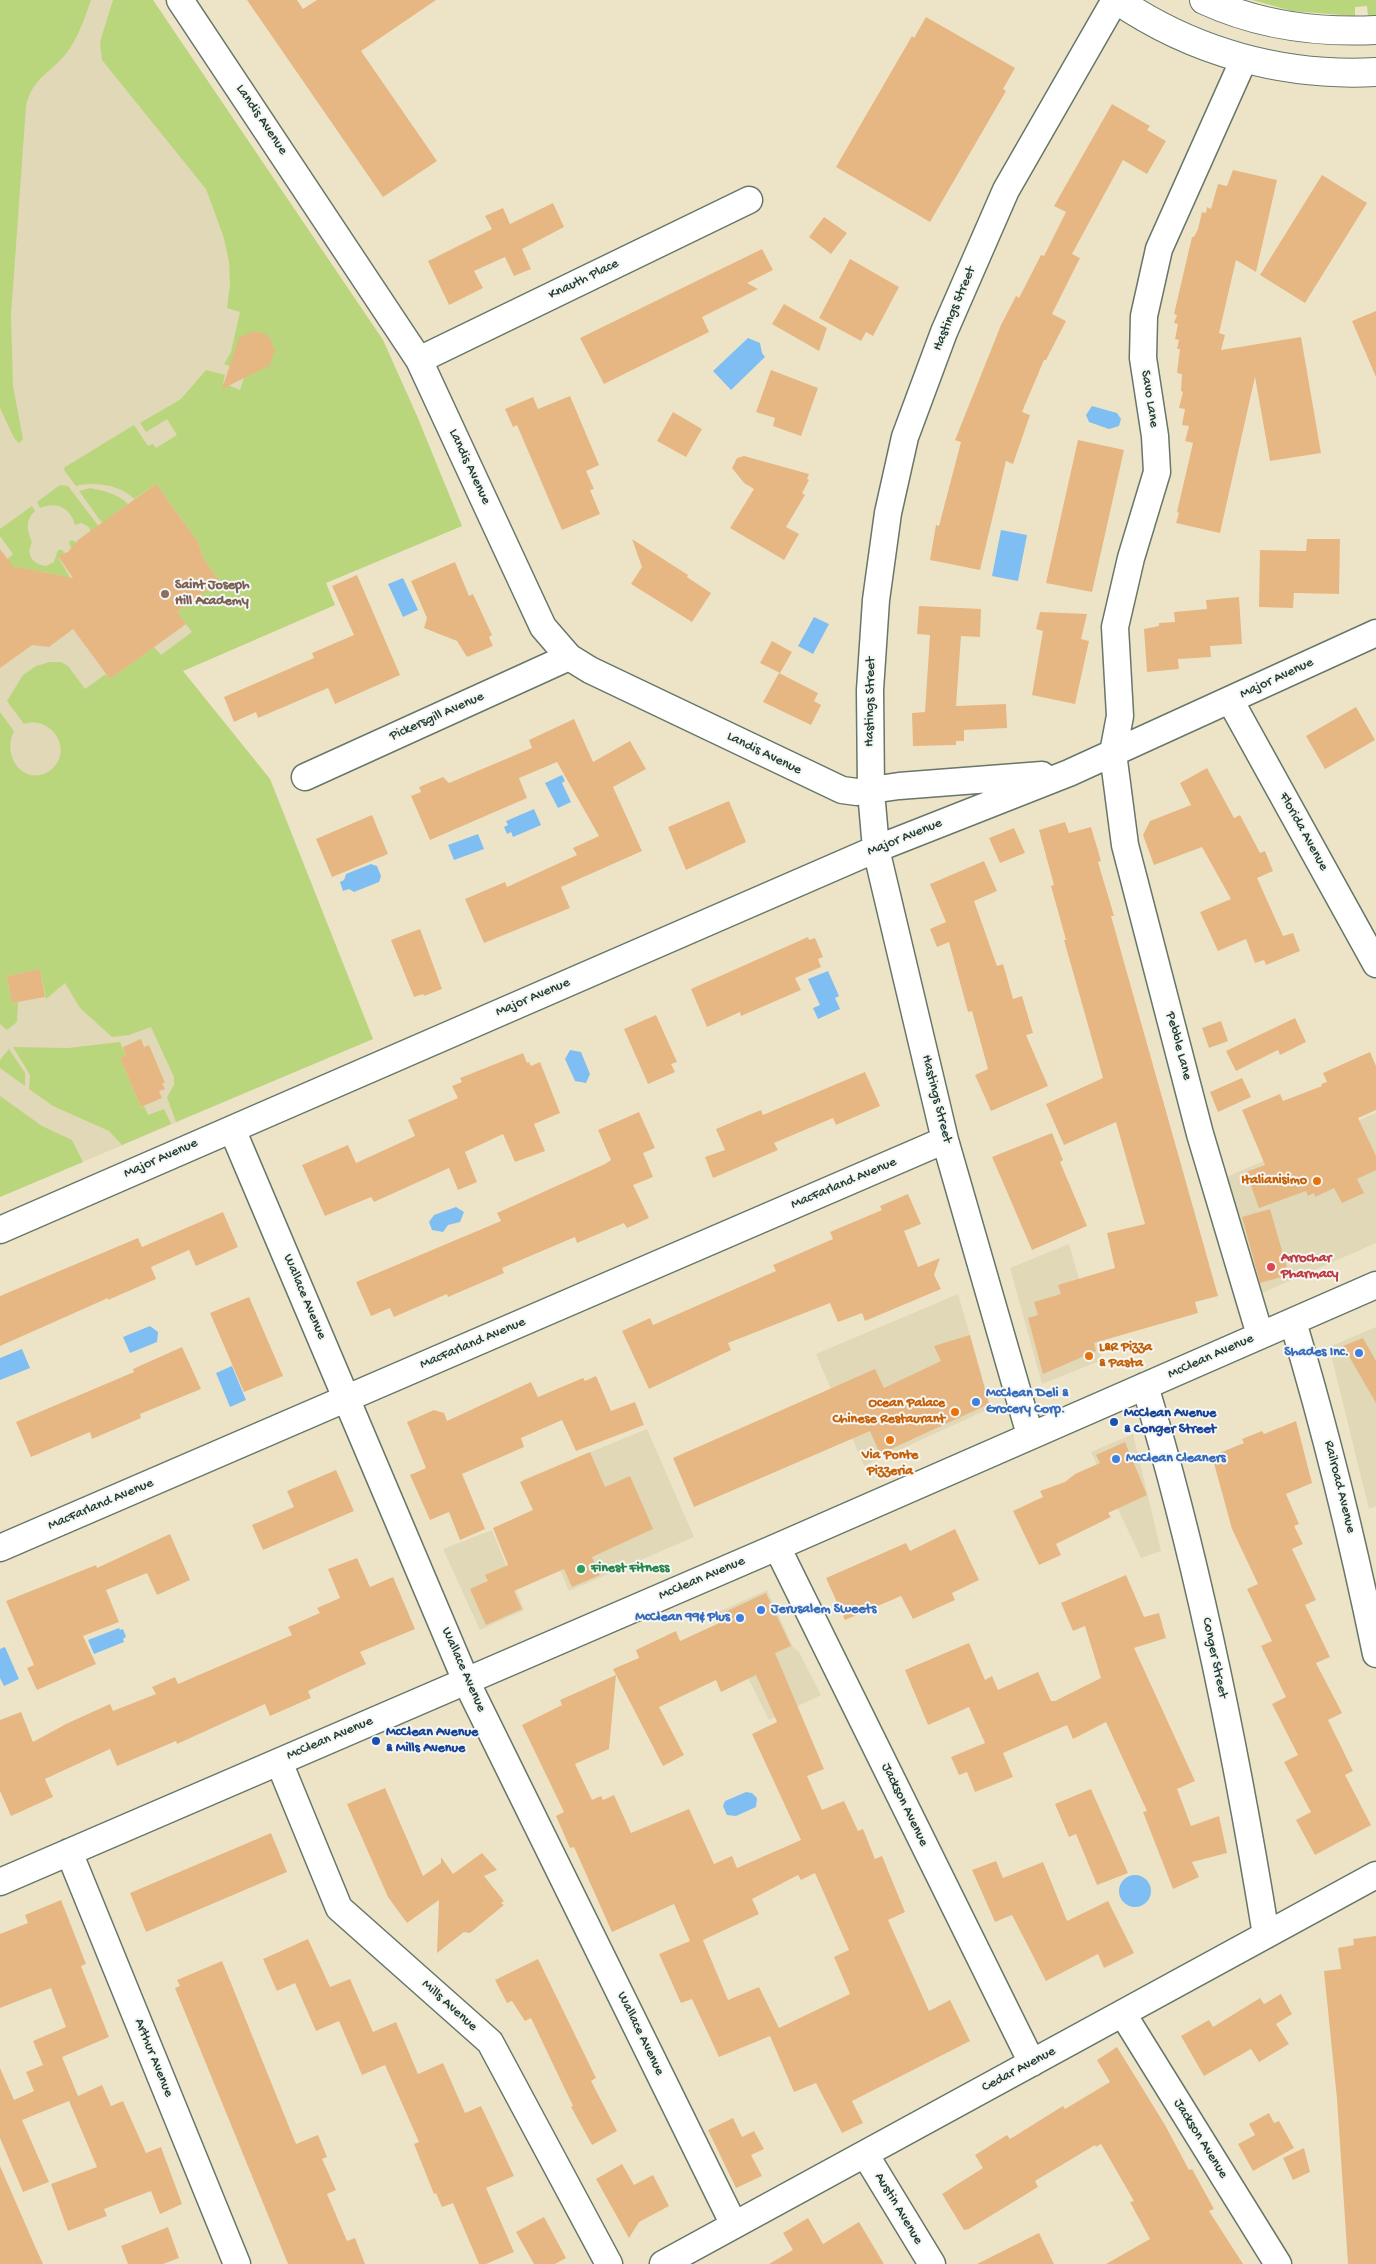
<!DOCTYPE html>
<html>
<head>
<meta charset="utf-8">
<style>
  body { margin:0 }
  canvas { display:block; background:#ede4c8 }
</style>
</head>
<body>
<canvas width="1376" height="2264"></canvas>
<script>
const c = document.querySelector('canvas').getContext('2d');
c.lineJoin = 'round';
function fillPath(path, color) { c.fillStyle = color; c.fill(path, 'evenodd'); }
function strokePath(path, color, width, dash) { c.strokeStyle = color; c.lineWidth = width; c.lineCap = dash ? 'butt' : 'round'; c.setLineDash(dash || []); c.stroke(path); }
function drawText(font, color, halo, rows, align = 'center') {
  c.font = font + ' "Gochi Hand",sans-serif'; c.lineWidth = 4; c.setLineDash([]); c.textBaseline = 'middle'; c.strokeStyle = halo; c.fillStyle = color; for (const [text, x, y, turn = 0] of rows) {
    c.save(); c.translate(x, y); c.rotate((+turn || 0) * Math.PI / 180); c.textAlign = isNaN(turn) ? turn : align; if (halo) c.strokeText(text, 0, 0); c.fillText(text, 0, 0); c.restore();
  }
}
const built = new Path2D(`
  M0 0H153L383 340 417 416 462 526 326 583 335 605 183 671 270 779 373 1039 0 1197Z
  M1376 1113V1243L1260 1294 1226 1177Z
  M1069 1244 1102 1360 1042 1384 1010 1268Z
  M958 1294 991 1408 864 1466 816 1354Z
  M1376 1327V1506L1369 1509 1329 1347Z
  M647 1429 694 1537 569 1591 522 1480Z
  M1133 1434 1161 1551 1141 1558 1091 1452Z
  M492 1530 524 1610 480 1630 443 1549Z
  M767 1590 793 1647 799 1652 821 1695 769 1720 716 1613Z`);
const green = new Path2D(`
  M0 0H91C85 17 79 36 68 51 52 73 33 76 26 106L11 315 13 386 23 439 19 443 14 438 0 408Z
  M113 0H153L383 340 417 416 462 526 326 583 335 605 183 671 270 779 373 1039 176 1122 167 1097 174 1085V1077L151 1027 129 1035 112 1037 80 1008 65 983 46 999 40 969 7 976 12 1003 18 1002 17 1022 7 1030 0 1024V712L14 731C0 759 28 789 52 769 74 749 51 715 24 724L7 701 23 675 36 666 50 662H61L68 666 85 689 106 674 110 679 154 647 161 655 192 632 177 612 219 581 203 558 198 542 156 484 134 499C122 485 93 481 76 486L64 470 65 467 134 425 148 446 153 444 156 448 177 435 167 419 146 432 140 423 181 399 206 370 225 375 223 383 240 390 246 372 224 364 231 352 240 312 227 308 230 285 229 262 224 238 206 189 102 60 100 42Z
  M1252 0H1376V15L1368 16 1367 6 1355 7V16L1292 11Z
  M60 485 68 486 116 549H71L69 542 72 540 78 543 91 532 89 527 81 523 75 525C71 508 56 501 40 508L37 502Z
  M90 488C105 491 118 494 128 504L102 523 79 491Z
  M32 506 35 511C25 520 27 531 32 542 26 555 32 564 46 566L54 562 58 550H62L65 553 58 557 72 581 61 589 49 573 31 570 23 576 17 567 15 569 5 561 13 554 0 536V529Z
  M120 1042 126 1055 120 1058 141 1107 144 1106 148 1115 164 1109 171 1124 122 1145 109 1131 53 1106 29 1089 30 1075 13 1047 68 1048Z
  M9 1049 25 1073V1086L0 1068V1060Z
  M0 1096 42 1126 72 1140 83 1162 0 1197Z`);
const water = new Path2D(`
  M748 338 760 343 762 353 765 357 731 390 713 371Z
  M1092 406 1117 413 1121 419 1119 426 1109 429 1089 422 1086 415Z
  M1001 530 1027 535 1018 581 992 576Z
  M403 578 418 610 403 617 388 584Z
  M814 617 829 624 813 654 798 646Z
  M562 775 565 781 562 783 571 802 558 808 545 783Z
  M534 809 541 825 513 837 511 832 507 834 504 827 508 825 506 821Z
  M478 834 484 849 454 860 448 845Z
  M371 864 377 866 381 876 379 882 354 892 349 889 343 891 340 882 344 880 346 874Z
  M828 971 839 996 835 998 840 1009 818 1019 813 1008 820 1005 808 979Z
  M570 1050 581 1052 590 1074 586 1083 575 1081 565 1059Z
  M456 1207 464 1212 460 1222 448 1225 443 1232 432 1230 429 1222 434 1215Z
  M150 1326 158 1332 157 1342 130 1353 123 1337Z
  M22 1349 30 1368 0 1380V1358Z
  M232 1366 246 1400 230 1407 216 1373Z
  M119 1628 120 1630 123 1629 126 1637 123 1639 124 1642 94 1654 88 1640Z
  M5 1647 19 1679 4 1686 0 1678V1649Z
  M746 1792 752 1793 757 1798 756 1807 736 1816 727 1815 723 1806 725 1801Z
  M1119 1891a16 16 0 1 1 32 0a16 16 0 1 1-32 0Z`);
const building = new Path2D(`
  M247 0H297L303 9 317 0H436L361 51 437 161 383 197Z
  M926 17 1015 68 1003 89 1006 91 930 222 836 167 912 36 914 38Z
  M1112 104 1150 126 1147 130 1166 141 1147 174 1123 160 1072 254 1080 258 1052 314 1066 321 1046 360H1044L1022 412 1030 415 1013 464 1006 461 980 570 930 560 936 525 939 526 961 442 955 440 1001 325 1016 296 1019 298 1041 255 1044 256 1066 212 1054 206Z
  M1233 170 1277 180 1256 272 1236 260 1219 333 1225 335 1221 350 1301 337 1321 453 1270 461 1255 377 1220 533 1176 523 1179 513 1177 512 1193 443 1185 441 1189 426 1182 425 1185 409 1179 408 1183 392 1181 391 1182 374 1177 373 1180 349H1177L1179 340 1175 339 1178 324 1174 323 1177 315 1174 314 1192 237H1194L1198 229 1202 212 1206 213 1207 207 1211 209 1218 184 1227 186Z
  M1322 175 1367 203 1305 303 1260 275Z
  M553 203 564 227 522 249 531 269 514 276 505 257 474 271 483 288 449 305 428 261 492 229 485 216 503 208 510 224Z
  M824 217 847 233 831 254 809 237Z
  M762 249 773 270 747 283 758 289 702 317 709 332 604 384 580 338Z
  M850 259 899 287 873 336 866 332 861 341 819 318Z
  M784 304 827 328 819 351 772 324Z
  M1376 311V377L1352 321Z
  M253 331 268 335 275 350 270 365 222 389 239 338Z
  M771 370 818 388 801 436 773 426 775 418 756 412Z
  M570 396 599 465 586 471 594 489 590 490 600 514 562 530 517 425 513 427 505 409 533 397 538 409Z
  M673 412 702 429 686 457 657 441Z
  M1078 440 1124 450 1092 592 1046 583Z
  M744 456 809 474 807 479 809 480 802 493 805 495 786 527 799 534 784 560 730 528 754 489 744 483 732 468 737 458Z
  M156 484 198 542 203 558 219 581 177 612 186 624 110 679 73 629 49 647 32 645 0 668V549L15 569 17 567 73 578 58 556 68 552 78 540Z
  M632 539 688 575 687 577 711 593 692 622 631 584 642 567Z
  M1307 539H1340L1339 594 1294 593 1293 608 1259 607 1260 550 1306 551Z
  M455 562 469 596 473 594 492 635 489 637 493 646 467 657 457 641 424 628 427 618 411 581Z
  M357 575 400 675 335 704 328 688 258 718 256 712 234 722 224 697 314 658 312 653 354 635 332 586Z
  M1239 597 1242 644 1210 646 1211 657 1178 659 1179 669 1147 672 1144 629 1159 626V623L1175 622 1174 612 1207 609 1206 600Z
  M919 606 981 609 980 637 961 636 956 706 1006 704 1007 728 964 730V741H956V745L913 746 912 713 925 712 930 635 917 634Z
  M1040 612 1087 614 1081 639 1089 641 1075 704 1032 695 1043 631 1036 629Z
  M772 641 792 652 780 673 760 663Z
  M779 673 818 693 814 701 821 705 811 725 763 702Z
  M1356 707 1375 740 1325 769 1306 736Z
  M574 719 593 762 630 741 646 769 613 787 642 851 561 887 570 908 484 943 465 899 505 882 507 887 577 855 573 848 599 836 557 762 519 778 527 798 430 840 411 796 421 792 419 787 443 777 449 783 532 748 529 740Z
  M1207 768 1234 818 1240 815 1260 853 1265 851 1273 871 1257 878 1283 936 1293 933 1300 951 1266 965 1264 960 1255 963 1246 939 1218 951 1200 912 1231 899 1202 847 1154 865 1143 835 1150 821 1191 805 1180 783Z
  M729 801 746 842 686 870 668 827Z
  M372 815 388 854 332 877 316 839Z
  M1065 822 1069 833 1091 827 1101 861 1098 862 1114 916H1111L1218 1296 1195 1302 1198 1313 1094 1343 1096 1351 1043 1374 1028 1318 1038 1315 1034 1302 1061 1294 1058 1285 1115 1268 1107 1233 1145 1224 1116 1122 1064 1145 1046 1104 1103 1078 1064 940H1066L1051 886 1054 885 1039 830Z
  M1014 828 1025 853 1000 863 989 838Z
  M984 861 997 891 974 901 997 966 1003 964 1013 999 1022 996 1033 1033 1026 1035 1048 1086 991 1111 975 1075 988 1069 972 1011 968 1012 949 942 937 947 930 929 946 922 930 884Z
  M420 929 442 989 424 996 423 994 414 997 391 940Z
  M808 937 809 940 815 938 823 957 818 959 821 967 795 978 801 990 741 1016 740 1012 707 1027 691 989Z
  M40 969 45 997 12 1003 7 976Z
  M656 1015 677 1062 671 1064 675 1072 648 1084 624 1029Z
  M1295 1018 1306 1042 1280 1055 1278 1050 1236 1071 1226 1051Z
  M1221 1021 1228 1041 1209 1048 1202 1028Z
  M141 1039 144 1047 149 1045 165 1083H162L165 1089 159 1091 162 1098 141 1107 120 1058 126 1055 123 1047Z
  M1370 1052 1376 1066V1110L1358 1118 1376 1156V1170L1357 1179 1364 1193 1342 1203 1334 1188 1315 1197 1314 1193 1308 1196 1306 1191 1259 1208 1246 1172 1265 1165 1242 1110 1280 1094 1283 1101 1322 1086 1321 1084 1327 1082 1323 1073Z
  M523 1053 527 1063 529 1062 531 1066 540 1062 560 1113 534 1124 545 1151 515 1162 503 1134 465 1152 477 1182 458 1190 449 1168 374 1202 371 1197 325 1216 302 1165 348 1145 356 1163 415 1136 408 1120 458 1098 452 1086 462 1082 460 1078Z
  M865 1072 880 1106 836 1125 833 1118 774 1143 778 1150 713 1178 705 1157 725 1150 716 1129 761 1110 763 1115Z
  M1242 1078 1251 1097 1218 1112 1210 1092Z
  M639 1112 655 1148 643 1153 653 1177 633 1185 649 1218 627 1228 624 1223 577 1243 575 1237 502 1268 504 1273 448 1297 447 1294 394 1317 390 1308 371 1316 356 1282 501 1221 497 1213 605 1164 611 1160 598 1130Z
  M1052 1133 1063 1160 1060 1162 1087 1226 1032 1250 992 1157Z
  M908 1194 921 1224 904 1231 918 1267 940 1258 934 1275 941 1289 865 1321 862 1313 838 1322 830 1303 728 1343 731 1350 649 1389 622 1331 650 1318 653 1325 776 1271 773 1265 833 1239 830 1232 882 1210 880 1206Z
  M1270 1209 1289 1275 1260 1283 1242 1217Z
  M223 1212 238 1247 196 1266 189 1250 151 1267 156 1279 108 1300V1298L0 1346V1296L138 1238 142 1247Z
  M249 1297 283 1376 244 1392 210 1313Z
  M970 1335 989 1404 880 1454 870 1431 694 1507 673 1458 875 1369 884 1388 941 1361 934 1346Z
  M1363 1338 1376 1361V1403L1343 1346Z
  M182 1347 201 1389 140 1414 141 1418 92 1439 90 1432 31 1457 16 1422 134 1372 133 1369Z
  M596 1376 611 1411 635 1402 644 1425 576 1451 562 1420 521 1438 524 1447 462 1474 485 1529 460 1540 449 1512 430 1520 410 1475 426 1468 407 1422 434 1410 444 1413 447 1421 531 1382 538 1397 583 1378 585 1381Z
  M1296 1421 1312 1483 1286 1494 1299 1524 1294 1526 1303 1544 1292 1549 1316 1600 1305 1605 1330 1657 1316 1663 1342 1713 1328 1720 1353 1771 1345 1775 1371 1825 1315 1855 1296 1820 1311 1812 1284 1762 1298 1755 1272 1704 1286 1697 1261 1646 1272 1641 1247 1589 1258 1584 1232 1529 1212 1456 1244 1443 1242 1439 1262 1431 1264 1434Z
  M1125 1442 1147 1495 1108 1513 1111 1517 1056 1544 1061 1555 1039 1565 1013 1511 1043 1497 1040 1491 1065 1482 1075 1474 1100 1463 1096 1455Z
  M590 1452 605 1487 630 1476 653 1529 592 1557 600 1575 572 1587 564 1569 514 1591 522 1609 486 1625 470 1589 488 1581 485 1575 508 1565 493 1528 533 1510 520 1482Z
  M336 1470 354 1511 263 1550 252 1525 294 1507 287 1491Z
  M955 1529 979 1580 952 1593 955 1600 913 1619 901 1596 845 1620 826 1578 906 1543 910 1551Z
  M170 1534 190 1580 157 1595 147 1573 106 1590 119 1622 83 1636 96 1664 37 1690 27 1668 34 1665 6 1601 96 1565 97 1568Z
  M357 1558 370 1587 393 1577 415 1629 360 1652 366 1664 308 1691 311 1698 270 1716 265 1704 177 1744 176 1741 117 1766 110 1749 45 1779 53 1797 11 1816 0 1791V1720L21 1712 33 1742 66 1724 110 1704 113 1711 156 1694 152 1687 175 1677 178 1684 292 1635 288 1627 320 1613 317 1608 340 1598 328 1569Z
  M1126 1575 1144 1617 1159 1613 1166 1638 1134 1648 1195 1781 1177 1789 1191 1826 1219 1816 1227 1853 1192 1862 1199 1877 1173 1889 1143 1812 1147 1811 1106 1722 1073 1739 1067 1725 1003 1753 1013 1777 975 1792 967 1772 959 1775 951 1757 985 1743 969 1707 928 1725 905 1670 969 1643 985 1680 992 1676 998 1690 1038 1672 1051 1701H1055L1101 1678 1085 1626 1073 1631 1061 1603Z
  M766 1593 791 1646 775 1653 824 1769 807 1776 822 1810 844 1801 858 1831 863 1829 875 1859 882 1856 905 1912 888 1920 929 2011 950 2000 970 2041 852 2101 863 2123 842 2133 816 2083 794 2092 770 2036 719 2057 692 1999 681 2003 659 1954 690 1941 674 1904 612 1932 574 1847 570 1848 556 1816 564 1812 522 1725 562 1705 560 1700 616 1675 609 1749 575 1764 592 1800 601 1796 603 1800 614 1795 631 1833 689 1809 714 1864 732 1856 737 1868 801 1840 752 1734 777 1722 756 1675 721 1692 716 1680 659 1707 684 1755 663 1766 613 1669 639 1658 636 1650 676 1631 680 1641 728 1619 725 1612ZM815 1873 849 1950 834 1957 850 1994 779 2028 759 1987 728 2000 703 1940 759 1914 752 1899 798 1875 801 1880Z
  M385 1788 423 1876 441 1863V1857L453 1874 482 1853 497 1870 484 1876 504 1901 501 1903 504 1905 470 1933 464 1932 437 1953 439 1900 407 1923 388 1897 347 1804Z
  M1091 1789 1128 1873 1097 1885 1076 1834 1069 1837 1055 1804Z
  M271 1833 287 1872 146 1932 130 1893Z
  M996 1861 1003 1878 1043 1862 1067 1921 1108 1901 1134 1953 1104 1968 1098 1954 1046 1981 1012 1915 995 1922 972 1870Z
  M61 1900 86 1964 81 1966 109 2037 62 2057 78 2096 102 2085 111 2106 123 2101 146 2153 161 2147 182 2204 160 2214 151 2191 104 2209 107 2216 68 2231 51 2184 97 2167 69 2101 22 2120 49 2182 23 2192 0 2138V2068L14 2100 34 2091 26 2072 43 2065 33 2041 66 2027 51 1988 0 2008V1934L28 1923 25 1915Z
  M1376 1936V2264H1348L1337 2099 1324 1971 1341 1969 1338 1948 1354 1945 1353 1939Z
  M308 1939 330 1987 350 1979 373 2032 396 2022 418 2074 443 2063 465 2113 481 2106 514 2176 486 2188 514 2252 486 2264H479L453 2203 442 2207 436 2193 434 2194 414 2144 419 2142 385 2065 362 2075 339 2021 316 2031 295 1983 277 1991 263 1959Z
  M538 1959 596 2078 591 2081 617 2131 592 2145 571 2107 573 2106 531 2018 525 2021 512 2001 507 2003 495 1980Z
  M222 1961 296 2144 318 2135 327 2157 322 2159 336 2190 327 2194 347 2241 355 2238 365 2264H288L175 1988 180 1986 177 1980Z
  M1281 1994 1292 2014 1276 2024 1289 2044 1259 2062 1251 2049 1204 2076 1181 2036 1209 2020 1213 2027 1260 1998 1264 2004Z
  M1117 2047 1165 2125 1189 2170 1192 2169 1214 2209 1209 2211 1243 2264H1106L1150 2239 1130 2202 1134 2201 1101 2144 1096 2147 1095 2145 1035 2181 1038 2187 969 2229 964 2230 942 2194 983 2168 975 2155 1007 2135 1010 2139 1063 2106 1065 2109 1110 2082 1097 2060Z
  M1269 2113 1274 2123 1279 2121 1294 2148 1253 2171 1238 2144 1255 2135 1249 2124Z
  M733 2118 742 2137 754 2131 764 2149 751 2155 762 2176 736 2188 708 2130Z
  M1304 2148 1310 2172 1293 2180 1283 2158Z
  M622 2164 634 2185 653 2175 669 2206 639 2222 629 2238 596 2179Z
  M0 2166 34 2244 43 2264H0Z
  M544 2217 566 2258 555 2264H534L516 2232Z
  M808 2218 823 2244 859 2222 884 2264H769L793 2250 783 2233Z
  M168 2227 179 2258 163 2264H128L121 2246Z
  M1039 2233 1054 2264H977Z`);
const street = new Path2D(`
  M180 0 419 360 543 627 569 657 590 670 842 790 857 792 899 786 1042 775
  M1244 59 1159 249 1144 316 1143 358 1155 436 1157 472 1131 558 1115 627 1120 716 1113 753 1125 845 1200 1134 1260 1335
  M419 360 749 200
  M1230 700 1376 964
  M305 777 569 657
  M232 1129 466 1681 734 2225
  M0 1230 876 849 1069 773 1376 633
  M1293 1322C1326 1432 1353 1542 1376 1654
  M1145 1386C1199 1565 1236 1750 1266 1935
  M1030 1435 945 1140 876 849 871 791 870 690 876 600 888 513 905 437 944 332 1006 190 1115 0
  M777 1547 1032 2063
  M0 1548 945 1140
  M279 1762 339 1908 490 2042 609 2264
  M69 1852 237 2264
  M0 1882 777 1547 1376 1285
  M1123 2014 1278 2264
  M865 2154 932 2264
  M663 2264 1376 1875`);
const secondary = new Path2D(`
  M1117 0C1193 52 1283 77 1376 72`);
const highway = new Path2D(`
  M1204 0C1258 25 1317 33 1376 30`);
const markers = [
  [165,594,5,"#8d6e63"],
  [1317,1181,5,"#e8710a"],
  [1271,1267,5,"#e0444e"],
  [1359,1353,5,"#3f7fe0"],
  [1089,1356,5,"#e8710a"],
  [976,1402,5,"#3f7fe0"],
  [955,1412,5,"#e8710a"],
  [1114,1422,5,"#1a4fb4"],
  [890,1440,5,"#e8710a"],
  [1116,1459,5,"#3f7fe0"],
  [581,1569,5,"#2e9e5b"],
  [761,1610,5,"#3f7fe0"],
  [740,1618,5,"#3f7fe0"],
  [376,1741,5,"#1a4fb4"]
];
const streetNames = [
  ["Landis Avenue",261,120,56],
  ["Knauth Place",584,280,-26],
  ["Hastings Street",955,309,-67],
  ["Savo Lane",1149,399,81],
  ["Landis Avenue",469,467,65],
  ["Major Avenue",1277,679,-25],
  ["Hastings Street",871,702,-89],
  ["Pickersgill Avenue",437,717,-24],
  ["Landis Avenue",764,754,26],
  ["Florida Avenue",1303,832,61],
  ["Major Avenue",905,838,-22],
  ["Major Avenue",533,998,-23],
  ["Pebble Lane",1178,1046,75],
  ["Hastings Street",936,1099,76],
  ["Major Avenue",161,1159,-24],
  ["MacFarland Avenue",844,1184,-23],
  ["Wallace Avenue",304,1297,67],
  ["MacFarland Avenue",473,1344,-23],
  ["McClean Avenue",1211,1357,-24],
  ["Railroad Avenue",1339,1487,76],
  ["MacFarland Avenue",101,1505,-23],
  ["McClean Avenue",702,1579,-23],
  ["Conger Street",1214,1658,78],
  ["Wallace Avenue",463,1670,66],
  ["McClean Avenue",330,1739,-23],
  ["Jackson Avenue",904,1805,64],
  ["Mills Avenue",449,2006,42],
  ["Wallace Avenue",640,2034,64],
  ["Arthur Avenue",153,2058,68],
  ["Cedar Avenue",1019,2070,-28],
  ["Jackson Avenue",1200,2139,58],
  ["Austin Avenue",898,2209,59]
];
const educationNames = [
  ["Saint Joseph",175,586],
  ["Hill Academy",175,602]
];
const foodNames = [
  ["Italianisimo",1307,1181],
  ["L&R Pizza",1099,1348,"left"],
  ["& Pasta",1099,1364,"left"],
  ["Ocean Palace",945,1404],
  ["Chinese Restaurant",945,1420],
  ["Via Ponte",890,1456,"center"],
  ["Pizzeria",890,1472,"center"]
];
const healthNames = [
  ["Arrochar",1281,1259],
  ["Pharmacy",1281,1275]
];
const shopNames = [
  ["Shades Inc.",1349,1353,"right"],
  ["McClean Deli &",986,1394],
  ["Grocery Corp.",986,1410],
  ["McClean Cleaners",1126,1459],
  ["Jerusalem Sweets",771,1610],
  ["McClean 99¢ Plus",730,1618,"right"]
];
const transitNames = [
  ["McClean Avenue",1124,1414],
  ["& Conger Street",1124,1430],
  ["McClean Avenue",386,1733],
  ["& Mills Avenue",386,1749]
];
const leisureNames = [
  ["Finest Fitness",591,1569]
];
fillPath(built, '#e1d8b7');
fillPath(green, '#bad67d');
fillPath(water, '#7fbef3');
fillPath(building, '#e7b783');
strokePath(street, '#677768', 29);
strokePath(secondary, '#677768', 30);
strokePath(highway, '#677768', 30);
strokePath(street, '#fff', 26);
strokePath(secondary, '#fff', 28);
strokePath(highway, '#fff', 28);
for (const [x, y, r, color] of markers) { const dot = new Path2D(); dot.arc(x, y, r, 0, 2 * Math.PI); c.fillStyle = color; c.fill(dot); strokePath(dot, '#f6f6f2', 2); }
drawText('14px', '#1f3d34', '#f6f6f2', streetNames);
drawText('bold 14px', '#785e54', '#f6f6f2', educationNames, 'left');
drawText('bold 14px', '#c56008', '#f6f6f2', foodNames, 'right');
drawText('bold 14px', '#be3a42', '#f6f6f2', healthNames, 'left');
drawText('bold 14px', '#366cbe', '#f6f6f2', shopNames, 'left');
drawText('bold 14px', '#164399', '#f6f6f2', transitNames, 'left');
drawText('bold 14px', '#27864d', '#f6f6f2', leisureNames, 'left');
</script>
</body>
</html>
